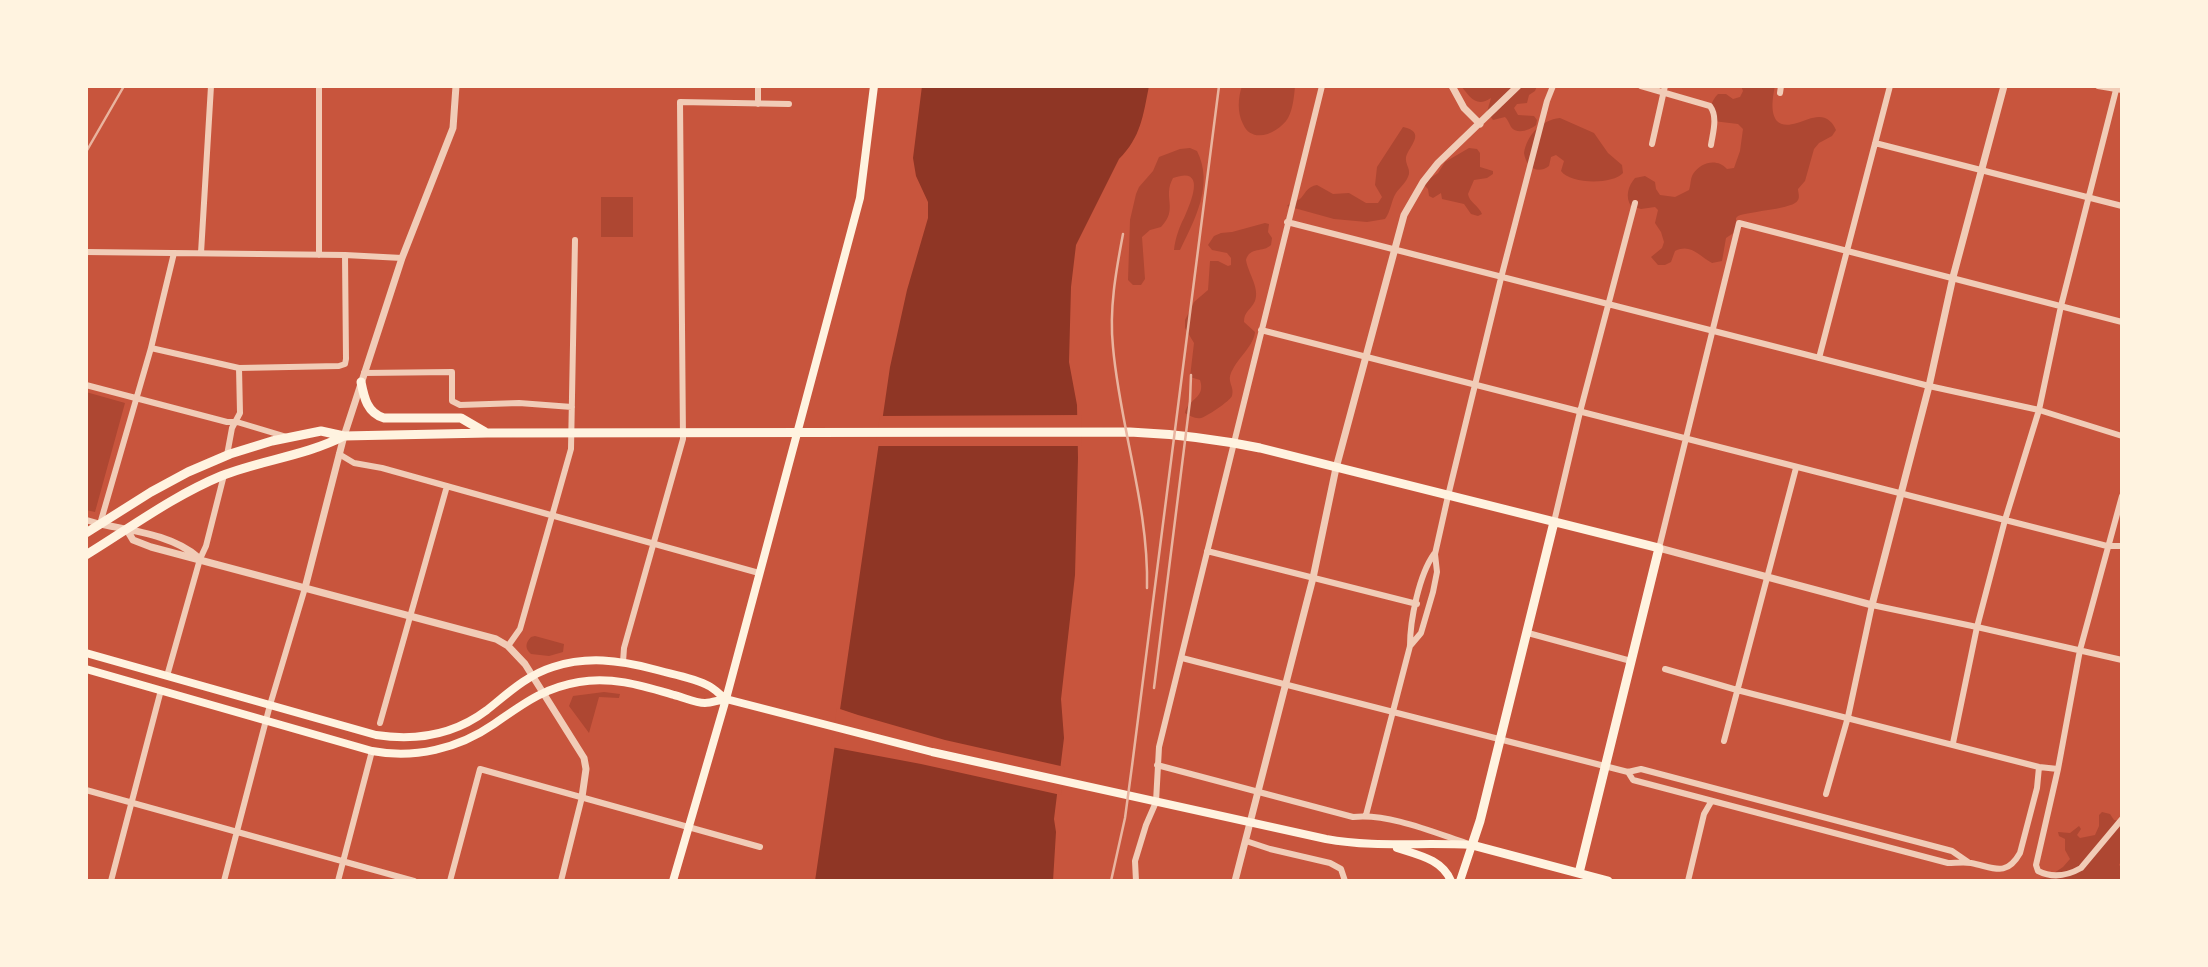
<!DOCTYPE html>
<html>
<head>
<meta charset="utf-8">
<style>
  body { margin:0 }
  #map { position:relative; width:2208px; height:967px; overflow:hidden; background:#c8553d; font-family:Manrope,sans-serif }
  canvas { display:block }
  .frame { position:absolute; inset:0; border:88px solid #fff3e0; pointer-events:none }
</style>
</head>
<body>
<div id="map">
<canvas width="2208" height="967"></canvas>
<div class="frame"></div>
</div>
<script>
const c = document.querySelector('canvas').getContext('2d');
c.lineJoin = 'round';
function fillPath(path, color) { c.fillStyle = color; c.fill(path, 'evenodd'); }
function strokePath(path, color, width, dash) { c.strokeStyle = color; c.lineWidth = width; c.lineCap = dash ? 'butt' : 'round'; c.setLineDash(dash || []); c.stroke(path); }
const green = new Path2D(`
  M1242 86H1295C1294 97 1293 109 1288 118 1279 133 1252 145 1243 124 1237 112 1238 98 1242 86Z
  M1461 86H1537L1535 91 1529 95 1527 103 1517 104 1514 108 1518 115 1534 116 1537 120 1536 125C1530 130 1517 135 1511 127 1509 123 1508 120 1505 117L1493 120 1487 112 1491 98C1476 108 1470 97 1461 86Z
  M1741 86H1775C1771 104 1768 132 1797 123 1804 121 1812 117 1819 117 1828 117 1833 123 1836 130L1832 136 1819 143 1814 149 1805 181 1798 189C1798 192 1800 197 1798 200 1795 209 1750 211 1738 216L1736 218V222L1740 224 1738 230 1726 238 1722 261 1712 263C1699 256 1691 243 1675 251L1671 262 1665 265H1658L1651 257 1662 248 1664 242 1661 232 1655 223 1658 210 1655 207 1641 209 1631 206C1625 197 1628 186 1635 178L1645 176 1655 182 1656 189 1660 195 1675 197 1689 190C1691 185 1690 179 1693 174 1701 162 1717 158 1727 169L1734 168 1740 151 1743 129 1738 124 1713 121C1707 113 1711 101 1718 94H1726L1733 99 1740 97 1743 91Z
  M1560 118 1594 133 1608 153 1622 165 1623 173C1612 185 1570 184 1561 171L1564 161 1556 155 1551 157 1549 166C1537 175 1526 167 1524 153 1527 135 1541 120 1560 118Z
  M1403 127C1427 132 1409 146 1406 157 1405 164 1410 168 1409 174 1407 182 1400 187 1396 193 1391 201 1391 211 1385 219L1367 222 1334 219 1287 206C1291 201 1297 202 1301 198 1307 191 1307 187 1317 185L1333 194 1349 193 1366 203H1378L1382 197 1375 185 1377 167Z
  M1469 148 1477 149 1480 153V167L1493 171V174L1487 178 1474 180 1468 194C1469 202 1479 206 1482 214L1478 216 1471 214 1464 204 1442 199 1441 193 1433 198 1429 196 1428 189 1425 186 1429 179 1438 173 1445 162Z
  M1180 149 1190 148 1197 151C1214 185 1195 219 1180 250H1174C1175 240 1179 227 1184 218 1190 204 1208 165 1173 178 1162 198 1179 208 1161 227L1150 230 1142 237 1145 279 1141 285H1133L1128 280 1130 220 1136 194 1139 187 1153 171 1159 157Z
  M601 197H633V237H601Z
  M1265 223 1269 224 1268 232 1272 238 1271 245C1263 253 1250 246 1246 260 1248 273 1260 288 1255 301 1251 310 1244 311 1244 322L1255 332C1254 345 1239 357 1233 369 1225 382 1235 385 1232 396 1230 401 1206 417 1201 418 1195 419 1190 416 1185 413 1188 398 1206 399 1200 380L1190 377 1194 343 1185 328V320L1194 302 1208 290 1210 261H1218L1228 266 1231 265V258L1227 253 1212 250 1208 245 1214 236 1221 233 1232 232Z
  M86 392 125 403 95 512 86 510Z
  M535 636 564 644 563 652 549 656 531 654C524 648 526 642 531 637Z
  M604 692 620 694 619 698 599 697 589 733 569 706 573 696Z
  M2102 812 2110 814 2114 820 2122 821V859L2119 865 2122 868V881H2030L2048 877 2063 867 2070 859 2065 850V839L2059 836 2058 832 2070 833 2079 826 2081 829 2077 835 2080 838 2095 835 2099 826V815Z`);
const water = new Path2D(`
  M922 86H1149C1143 116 1141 137 1119 159L1076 245 1071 287 1069 362 1077 405 1078 458 1075 575 1061 699 1064 738 1054 819 1056 832 1053 881H815L890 367 907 290 928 218V202L916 176 913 158Z`);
const pier = new Path2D(`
  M1081 415 1082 446H875L880 416Z
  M837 708 858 715 945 740 1065 767 1061 795 921 764 831 747Z`);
const minor = new Path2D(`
  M319 86V255
  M1641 86 1710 106C1718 117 1713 132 1711 145
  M2098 86 2122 90
  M1780 93 1781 86
  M758 104V86
  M1875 143 2122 206
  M1652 144 1665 86
  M1287 222 1929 386 2039 410 2122 436
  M86 252 345 255 402 258
  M201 253 211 86
  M1261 330 2107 546H2122
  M151 348 239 368 339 366 345 364 346 359 345 255
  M1819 358 1890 86
  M364 373 452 372V401L460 405 519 403 572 407
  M86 385 227 422H237L287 437
  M339 454 354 463 382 468 759 573
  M227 455 232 428 240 413 239 368
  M2122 496 2080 650 2058 769 2036 865 2038 871C2052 878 2067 876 2081 868L2122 819
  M86 520 100 524 151 348 174 253
  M1554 522 1580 412 1635 203
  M1659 548 1739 223 2122 322
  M1207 551 1417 604
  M1528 633 1631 661
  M508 646 520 629 571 449 575 240
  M1410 646 1421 633 1433 592 1437 572 1435 554 1448 496 1501 278 1547 101 1553 86
  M1182 658 1628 772 1641 769 1952 851 1968 862
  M623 662 624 648 683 439 680 102 789 104
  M1665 669 1737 690 2039 767 2058 769
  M167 676 200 559 206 546 224 475
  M380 723 447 486
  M1724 741 1796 468
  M1953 743 1977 627 2005 520 2039 410 2061 306 2117 86
  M1157 765 1353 817C1388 813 1433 832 1466 843
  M1628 772 1633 780 1948 863C1955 863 1964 862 1971 863 1993 867 2006 878 2020 853L2037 788 2039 767
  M86 790 414 881
  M1826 794 1848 717 1872 605 1977 627 2122 660
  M1366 815 1410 646C1410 620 1419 575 1434 554
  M1246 841 1270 849 1330 863 1341 869 1345 881
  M111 881 161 690
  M224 881 270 705 305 588
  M338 881 372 751
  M450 881 480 769 760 847
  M561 881 582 797
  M1136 881 1135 861 1146 825 1156 802 1159 747 1322 86
  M1688 881 1704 814 1711 802`);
const tertiary = new Path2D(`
  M1452 86 1464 108 1480 124
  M100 524C134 531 173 535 199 558
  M127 530 133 540 151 547 496 639 508 646 525 664 584 758 586 769 582 797
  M1659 548 1872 605 1929 386 1953 277 2004 86
  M305 588 344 436 402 258 453 128 456 86
  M1235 881 1313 578 1336 468 1404 215 1423 182 1438 163 1518 86`);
const secondary = new Path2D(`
  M86 653 376 735C415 741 454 735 487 710 507 694 527 675 553 667 587 656 619 660 653 669 670 674 693 677 709 686 715 689 720 695 726 699
  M86 669 372 751C414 759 458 749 494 724 523 704 543 688 579 682 612 676 643 686 674 695 683 697 695 703 705 703 711 703 719 700 726 699L932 752 1326 839C1375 848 1423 842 1472 845L1460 881
  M1397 848C1418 855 1442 859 1451 881
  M673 881 726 699 860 198 874 86`);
const primary = new Path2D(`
  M361 382C364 397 367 413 384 418H461L485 432
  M1554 522 1480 821 1472 845 1608 881
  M86 533 151 492 188 472 230 454 272 441 321 431 344 436 487 433 1130 432C1175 434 1216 439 1260 448L1659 548 1579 873
  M86 555C130 528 173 496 221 476 261 460 305 456 344 436`);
const rail = new Path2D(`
  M86 152 124 86
  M1123 234C1116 271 1109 309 1113 347 1120 428 1149 506 1147 588
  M1154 688 1190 401 1191 375
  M1111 881 1125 818 1132 766 1219 86`);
fillPath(green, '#ae4732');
fillPath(water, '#8f3625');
fillPath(pier, '#c8553d');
strokePath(minor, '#f1ccb7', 6);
strokePath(tertiary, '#f1ccb7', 7);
strokePath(secondary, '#fff3e0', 8);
strokePath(primary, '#fff3e0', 9);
strokePath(rail, '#e9b49f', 2.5);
</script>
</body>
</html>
